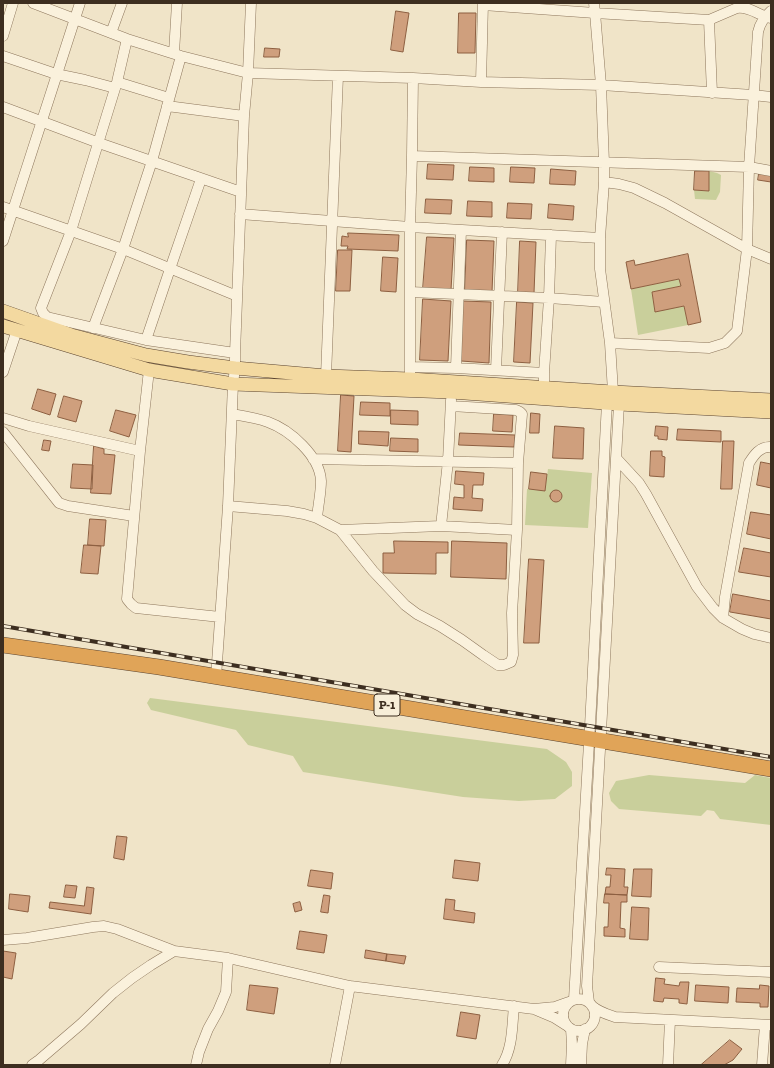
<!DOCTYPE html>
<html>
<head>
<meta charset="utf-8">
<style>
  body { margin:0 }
  #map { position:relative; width:774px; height:1068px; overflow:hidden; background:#f0e4c8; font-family:"Zilla Slab",serif }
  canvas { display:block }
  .frame { position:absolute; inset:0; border:4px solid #3d2e20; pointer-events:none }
</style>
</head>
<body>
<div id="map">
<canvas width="774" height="1068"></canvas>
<div class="frame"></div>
</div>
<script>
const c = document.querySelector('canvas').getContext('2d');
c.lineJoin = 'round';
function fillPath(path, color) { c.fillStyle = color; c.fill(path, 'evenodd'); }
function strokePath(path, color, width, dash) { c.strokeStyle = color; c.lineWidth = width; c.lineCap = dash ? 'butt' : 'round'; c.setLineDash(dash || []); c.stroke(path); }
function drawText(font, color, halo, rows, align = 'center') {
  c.font = font + ' "Zilla Slab",serif'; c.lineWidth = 3.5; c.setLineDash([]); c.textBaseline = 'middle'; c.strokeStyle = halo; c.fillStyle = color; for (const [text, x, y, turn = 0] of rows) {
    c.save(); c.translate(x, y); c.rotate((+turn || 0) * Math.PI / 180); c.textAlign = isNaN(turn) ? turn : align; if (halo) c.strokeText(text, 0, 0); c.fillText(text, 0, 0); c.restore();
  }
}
const green = new Path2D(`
  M709 171 717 173 721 175 720 192 716 200 695 199 694 190 709 191Z
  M679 279 681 286 652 292 655 311 684 306 688 325 638 335 631 289Z
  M548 469 592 473 588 528 525 525 527 489 545 490Z
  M150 698 547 749 566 762 572 772V786L555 799 519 801 463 797 303 772 293 756 248 745 236 730 151 710 147 703Z
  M649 775 745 783 755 775 771 778V825L720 819 714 811 707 810 701 816 619 809 611 801 609 793 616 781Z`);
const building = new Path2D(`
  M396 11 409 13 403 52 391 50Z
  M459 13H476L475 53H458Z
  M265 48 280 49 279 57H264Z
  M428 164 454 165 453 180 427 179Z
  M470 167 494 168V182L469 181Z
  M511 167 535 168 534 183 510 182Z
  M551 169 576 171 575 185 550 184Z
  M695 171H709V191L694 190Z
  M759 174 771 175V182L758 180Z
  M426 199 452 200 451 214 425 213Z
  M468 201 492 202V217L467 216Z
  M508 203 532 204 531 219 507 218Z
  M549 204 574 206 573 220 548 218Z
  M348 233 399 235 398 251 347 249 348 246H341L342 236 348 237Z
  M427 237 454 238 451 290 423 289Z
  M467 240 494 241 492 292 465 291Z
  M520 241 536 242 534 293H518Z
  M338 250H352L350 291H336Z
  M688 254 701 322 688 325 684 306 655 312 652 292 681 286 679 279 631 289 626 262 634 260 635 265Z
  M383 257 398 258 396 292 381 291Z
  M423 299 451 301 448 361 420 360Z
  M463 301 491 302 489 363 461 361Z
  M517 302 533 303 530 363 514 362Z
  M38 389 56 394 50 415 32 409Z
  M341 395 354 396 351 452 338 451Z
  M64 396 82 401 76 422 58 417Z
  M361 402 390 403V416L360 415Z
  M116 410 136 415 129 437 110 431Z
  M391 410 418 411V425L391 424Z
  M531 413 540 414 539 433H530Z
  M494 414 513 415 512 432 493 431Z
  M555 426 584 428 583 459 553 458Z
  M656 426 668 427 667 440 658 439V436H655Z
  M678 429 721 431V442L677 440Z
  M359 431 389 432 388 446 359 444Z
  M460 433 515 435 514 447 459 445Z
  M391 438 418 439V452L390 451Z
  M44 440 51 441 49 451 42 450Z
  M723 441H734L732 489H721Z
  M94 446 104 449V454L115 455 111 494 91 493Z
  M651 451H662V456L665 457 664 477 650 476Z
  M761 462 771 464V488L757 485Z
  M73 464 93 465 92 489 71 488Z
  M456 471 484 473 483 485H473L472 498 483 499 482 511 453 509 454 497 464 498V485L455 484Z
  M531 472 547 474 545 491 529 489Z
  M550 496a6 6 0 1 1 12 0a6 6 0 1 1-12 0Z
  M751 512 771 515V539L747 534Z
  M90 519 106 520 104 546 88 545Z
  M394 541 448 542V553H436V574L383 573V553H394Z
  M452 541 507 543 506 579 451 577Z
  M84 545 101 546 98 574 81 573Z
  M744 548 771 553V577L739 572Z
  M529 559 544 560 539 643H524Z
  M733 594 771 601V619L730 612Z
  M117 836 127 837 124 860 114 858Z
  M455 860 480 863 478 881 453 878Z
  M607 868 625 869 624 887H628L627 895 605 894 606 887H610L611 875H606Z
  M634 869H652L651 897 632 896Z
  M311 870 333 873 331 889 308 886Z
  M66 885 77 886 75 898 64 897Z
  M87 887 94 888 91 914 49 908 50 902 84 906Z
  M10 894 30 896 28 912 9 909Z
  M605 894 627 895V902H621L620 928 625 929V937L604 936V927H608L609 903H604Z
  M324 895 330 896 328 913 321 912Z
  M446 899 455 900 454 910 475 913 474 923 444 919Z
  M300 902 302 910 295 912 293 904Z
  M632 907 649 908 648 940 630 939Z
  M300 931 327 935 324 953 297 949Z
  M366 950 387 954 386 961 365 958Z
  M3 951 16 953 12 979 3 977Z
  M387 954 406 956 404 964 386 961Z
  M656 978 665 979 664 984 679 986 680 982H689L687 1004 679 1003V999L664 998 663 1002 654 1001Z
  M250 985 278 988 274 1014 247 1010Z
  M696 985 729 987 728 1003 695 1001Z
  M760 985 769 986 768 1007H760V1003L736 1002 737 988 759 989Z
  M461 1012 480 1015 476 1039 457 1036Z
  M730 1040 742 1049 733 1060 724 1065H701Z`);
const minor = new Path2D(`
  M33 3 127 39 181 56 248 73 413 78 481 82 601 85 753 95 771 97
  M483 5 595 13 709 20 737 8C750 6 759 16 771 18
  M709 20 712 93
  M111 33 122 3
  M3 36 13 3
  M127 39 117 82 71 231 41 308 43 313 47 317 146 340 235 353
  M174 53 177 3
  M3 56 56 74 85 80 115 88
  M117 82 169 98
  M481 82 483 3
  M167 106 244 116
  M3 107 99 143 241 192
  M412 156 749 167 771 171
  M604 182 619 184 634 188 665 203 747 249 771 259
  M3 207 123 249 237 296
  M240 214 410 227 600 238
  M3 241 80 3
  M410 292 549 298 604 302
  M93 328 123 249 152 161 181 56
  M146 340 170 269 201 179
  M610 343 709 348 725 343 737 331 747 249 749 167 758 32C760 23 764 18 771 11
  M410 367 456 368 544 373
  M456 368 461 230
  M496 370 502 232
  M3 372 17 330
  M326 376 338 76
  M410 386V227L412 156 413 78
  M544 387V373L549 298 551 235
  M232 414C244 416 257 418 268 422 290 430 320 456 321 481 321 493 318 506 317 518
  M3 418 29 426 140 451 149 370
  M3 432 59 503 68 506 134 516
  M140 451 127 599 131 604 136 608 220 617
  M616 458 639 483 646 494 697 587 713 608 723 618 742 629 754 634 771 638
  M313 459 518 463
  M228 506 287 511 304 514 317 518 340 530 373 571 405 605 417 614 440 626 462 640 483 655 498 665H504L511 662 513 655 512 613 517 530 518 463 522 414 520 412 516 410 451 406
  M441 526 448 461 451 400
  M340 530 441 526 517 530
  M723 618 725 597 749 463C754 455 760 446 771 447
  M216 677 228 506 233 384 235 368V353L244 116 248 73 251 3
  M3 940 27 938 93 927 104 926 117 929 174 951 228 958 350 986 534 1009 555 1007 569 1002
  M659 967 771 972
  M574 999 590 726 607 403 610 397
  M563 1015a16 16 0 1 1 32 0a16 16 0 1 1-32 0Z
  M589 1002 587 986 619 404 613 392 610 343 600 269V238L604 182V163L601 85 595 13 594 3
  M592 1006C599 1012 606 1014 615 1017L771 1025
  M536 1010 555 1018 566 1025
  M571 1029 572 1044 571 1065
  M32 1065 39 1060 81 1024 113 993 132 978 151 965 174 951
  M196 1065 199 1052 208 1029 218 1011 226 992 228 958
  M335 1065 350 986
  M502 1065C513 1048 512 1025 514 1006
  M581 1065 582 1044 585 1029
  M668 1065 670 1020
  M762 1065 765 1025`);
const major = new Path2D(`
  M3 311 71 335 146 355 188 362 235 368 326 376 410 379 613 392 771 400
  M3 326 149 370 233 384 451 392 619 404 771 412`);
const highway = new Path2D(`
  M3 645 159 667 771 769`);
const rail = new Path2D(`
  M3 626 771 757`);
const shields = [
  [387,705,26]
];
const shieldNames = [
  ["P-1",387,705]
];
fillPath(green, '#c9cf9b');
fillPath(building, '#cf9f7d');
strokePath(building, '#8d5f41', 1);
strokePath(minor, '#8d765c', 11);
strokePath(major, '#5b4430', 14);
strokePath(highway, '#5b4430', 16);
strokePath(minor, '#faf1dc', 10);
strokePath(major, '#f3d9a0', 13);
strokePath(highway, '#e0a458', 15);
strokePath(rail, '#3d2e20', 4);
strokePath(rail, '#f7eed8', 2.5, [8]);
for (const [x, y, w] of shields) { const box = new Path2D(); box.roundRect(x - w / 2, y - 11, w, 22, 3); c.fillStyle = '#f7eed8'; c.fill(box); strokePath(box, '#3d2e20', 1); }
drawText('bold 13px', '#3d2e20', null, shieldNames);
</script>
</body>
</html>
